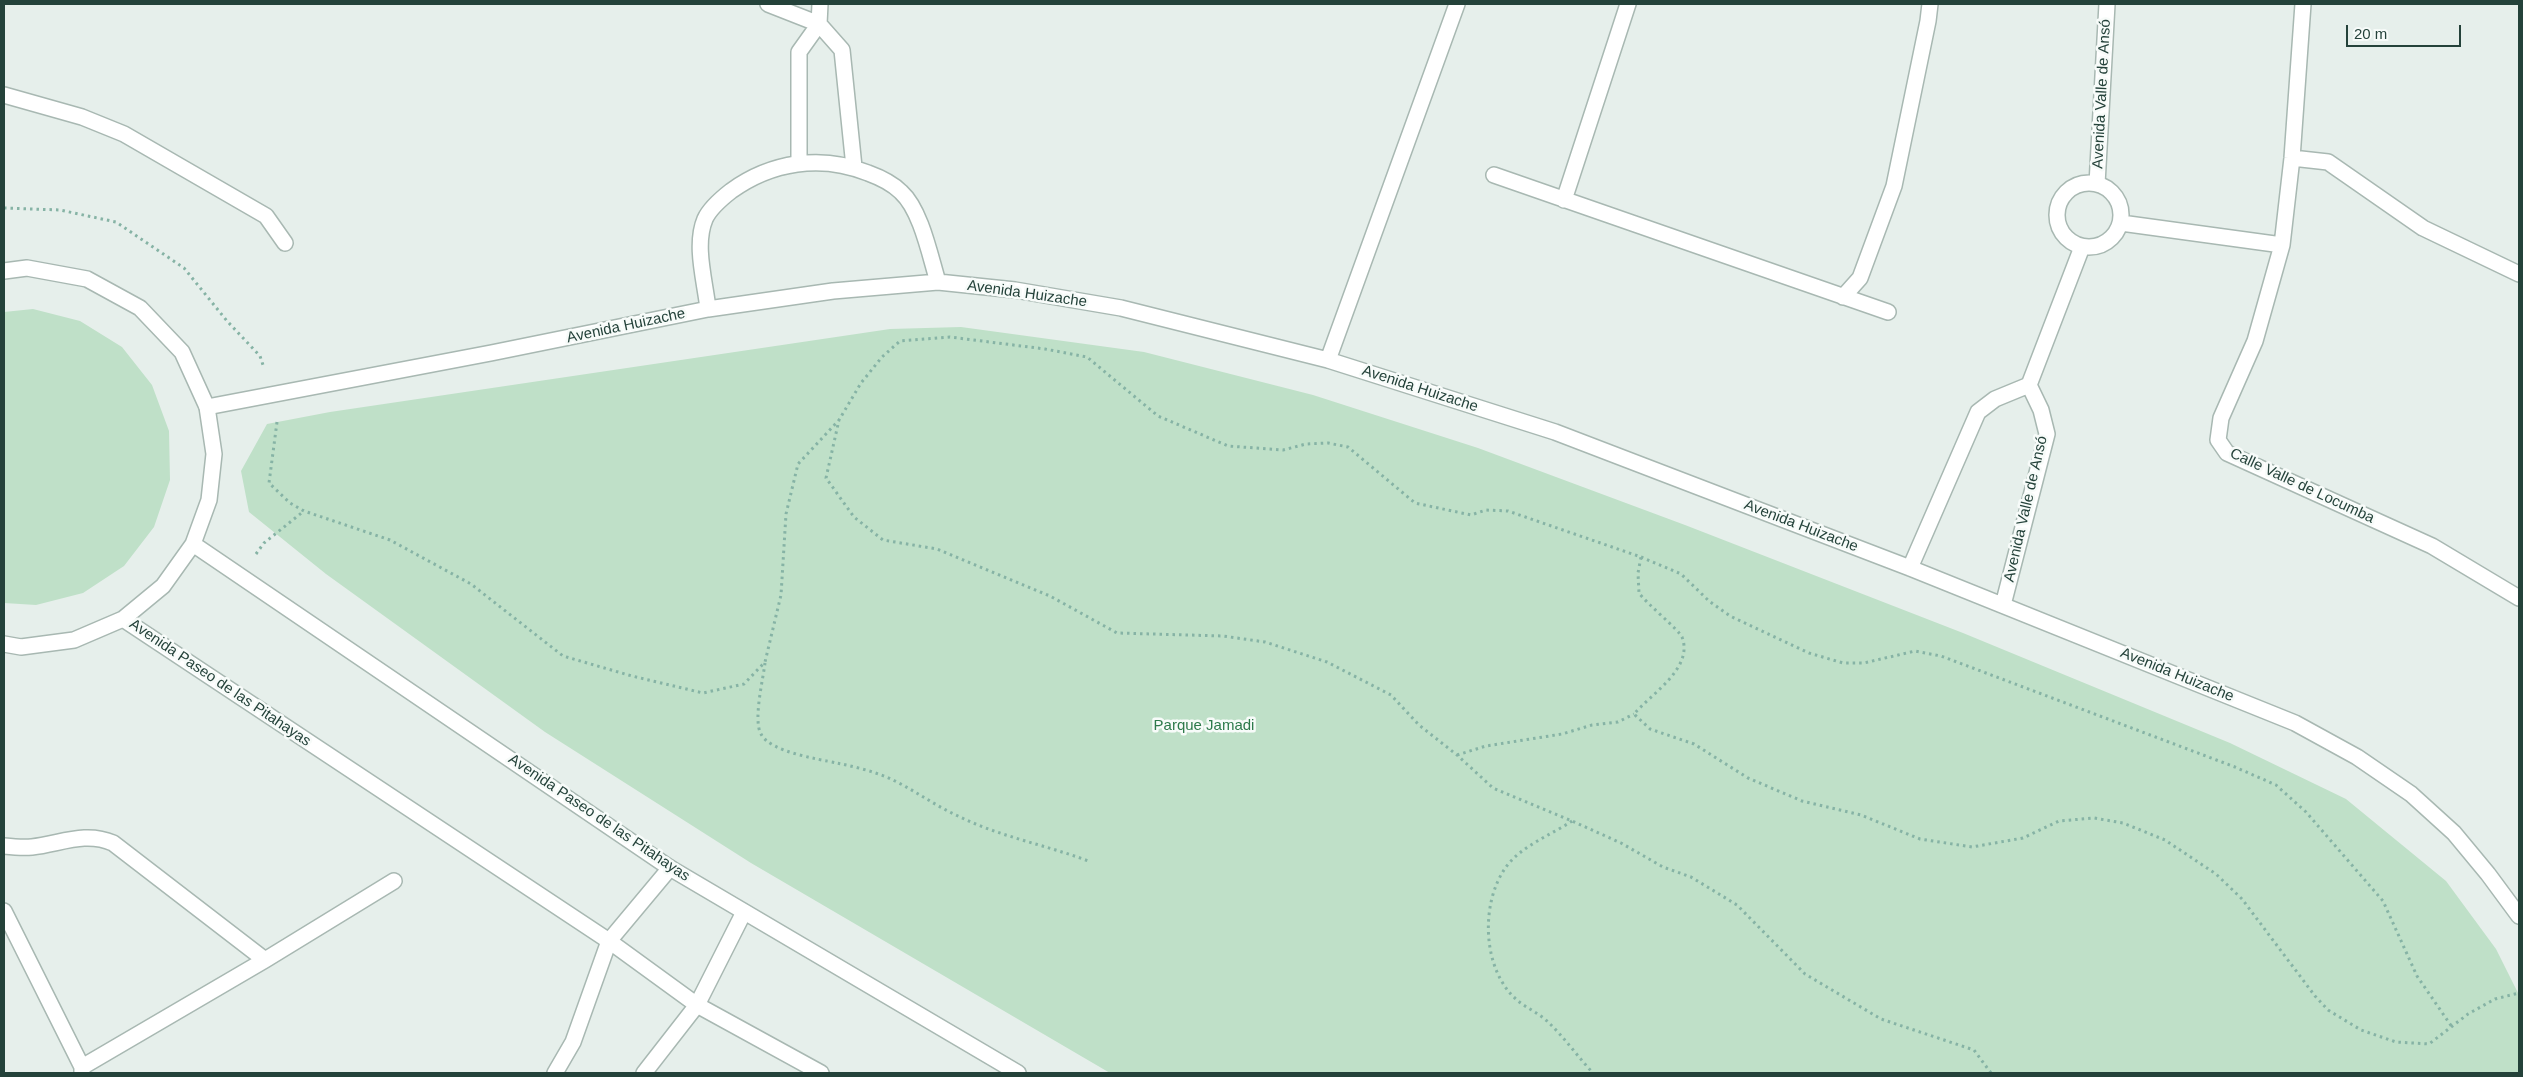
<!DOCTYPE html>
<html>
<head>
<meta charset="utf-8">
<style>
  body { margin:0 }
  #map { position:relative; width:2523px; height:1077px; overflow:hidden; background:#e6efeb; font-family:Arial,sans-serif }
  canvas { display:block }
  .frame { position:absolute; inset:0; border:5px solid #24423a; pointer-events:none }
  .scale { position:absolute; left:2346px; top:25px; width:115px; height:22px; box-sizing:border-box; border:2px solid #24423a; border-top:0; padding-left:6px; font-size:15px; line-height:18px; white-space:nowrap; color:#24423a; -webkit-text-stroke:4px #f7fbf9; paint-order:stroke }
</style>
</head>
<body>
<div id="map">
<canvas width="2523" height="1077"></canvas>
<div class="frame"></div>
<div class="scale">20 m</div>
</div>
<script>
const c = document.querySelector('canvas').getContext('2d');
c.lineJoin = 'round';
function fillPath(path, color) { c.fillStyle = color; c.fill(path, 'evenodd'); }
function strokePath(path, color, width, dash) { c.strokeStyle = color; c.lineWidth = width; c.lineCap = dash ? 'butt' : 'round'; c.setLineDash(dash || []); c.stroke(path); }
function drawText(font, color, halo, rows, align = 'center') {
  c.font = font + ' Arial,sans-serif'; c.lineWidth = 5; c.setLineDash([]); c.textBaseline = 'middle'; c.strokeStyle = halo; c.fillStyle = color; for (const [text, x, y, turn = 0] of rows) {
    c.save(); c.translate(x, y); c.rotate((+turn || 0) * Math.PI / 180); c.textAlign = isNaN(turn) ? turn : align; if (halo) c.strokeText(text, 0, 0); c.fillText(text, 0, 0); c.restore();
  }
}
const green = new Path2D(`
  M33 309 80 321 122 347 152 385 169 431 170 480 154 527 124 566 83 593 36 605 4 603V312Z
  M961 327 1144 352 1313 395 1478 448 1685 525 1963 633 2230 743 2346 799 2446 881 2496 949 2519 995V1073H1110L751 863 545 732 326 574 249 512 241 471 267 424 330 412 890 329Z`);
const path = new Path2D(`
  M4 208 60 210 116 222 184 268 227 321 260 356 264 368
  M277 422 269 483 290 503 304 511 390 540 471 584 563 656 632 676 703 693 744 684 765 662 781 595 786 514 798 464 839 420
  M256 554 264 543 304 511
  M1641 557 1681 574 1709 601 1730 616 1809 653 1843 663H1864L1915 651 1941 656 2235 767 2276 785 2306 812 2383 901 2417 976 2452 1027
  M765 663C763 680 753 720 761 734 770 752 818 759 837 763 856 767 877 772 895 781 917 792 936 806 958 816 1000 837 1047 845 1091 862
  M1457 755 1486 746 1562 734 1592 725 1618 722 1634 714
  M1572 821C1551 835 1521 846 1506 867 1480 903 1482 970 1517 1000 1526 1008 1539 1013 1548 1022 1564 1037 1578 1057 1593 1073
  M1991 1073 1974 1050 1881 1019 1805 974 1737 905 1691 877 1663 867 1621 843 1572 821 1493 788 1457 755 1419 725 1391 695 1327 662 1265 642 1223 636 1117 633 1050 596 937 549 883 540 854 517 826 478 839 420 861 383 882 357 900 341 950 337 1045 349 1087 357 1158 416 1228 446 1283 450 1306 444 1328 443 1348 447 1415 503 1471 515 1486 510 1508 511 1641 557 1638 573 1639 593C1647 604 1678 629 1682 637 1694 668 1651 694 1634 714L1650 729 1694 744 1748 778 1802 801 1861 815 1920 839 1972 847 2023 838 2059 821 2094 818 2123 823 2165 840 2216 874 2242 899 2315 996 2328 1010 2361 1030 2396 1042 2429 1044 2468 1014 2495 999 2519 993`);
const minor = new Path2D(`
  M768 4 819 24 842 50 854 167
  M2303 4 2292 158 2282 245 2255 341 2221 418 2218 440 2227 453 2432 546 2519 598
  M4 95 82 117 124 134 266 216 285 243
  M2292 158 2328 162 2423 228 2519 274
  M799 163V52L819 24 820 4
  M1494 175 1888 312
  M2057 215a32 32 0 1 1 64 0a32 32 0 1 1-64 0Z
  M2097 184 2107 4
  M1564 200 1628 4
  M2121 223 2282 245
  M1843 297 1860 278 1894 186 1928 21 1930 4
  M708 309C705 281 694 245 705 219 710 208 722 198 731 191 771 162 821 154 868 173 879 177 892 183 901 192 921 210 930 256 938 282
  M1328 360 1457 4
  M207 407 491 353 708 309 833 291 938 282 1015 290 1121 308 1328 360 1555 432 1910 568 2295 723 2357 757 2411 794 2454 833 2488 874 2519 916
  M1910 568 1978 412 1995 399 2029 385 2082 247
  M2003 605 2047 434 2041 410 2029 385
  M4 846C13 847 23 848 32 847 60 844 85 831 113 843L265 960
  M4 911 82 1067V1073
  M82 1067 265 960 394 881
  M555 1073 573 1042 609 941 670 868
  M644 1073 697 1005 744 912`);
const tertiary = new Path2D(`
  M4 271 27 268 87 279 140 308 182 352 207 407 214 454 209 500 193 544 163 586 123 619 74 640 21 647 4 644
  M193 544 670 868 1018 1073
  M123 619 609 941 697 1005 821 1073`);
const streetNames = [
  ["Avenida Valle de Ansó",2102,94,-87],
  ["Avenida Huizache",1027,294,8],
  ["Avenida Huizache",626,326,-12],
  ["Avenida Huizache",1420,389,18],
  ["Calle Valle de Locumba",2302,486,25],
  ["Avenida Valle de Ansó",2026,509,-77],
  ["Avenida Huizache",1801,526,21],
  ["Avenida Huizache",2177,675,22],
  ["Avenida Paseo de las Pitahayas",220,683,34],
  ["Avenida Paseo de las Pitahayas",599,818,34]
];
const parkNames = [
  ["Parque Jamadi",1204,726]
];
fillPath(green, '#bfe0c8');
strokePath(minor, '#a8b8b2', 18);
strokePath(tertiary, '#a8b8b2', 18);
strokePath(path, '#86b3a5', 3, [2.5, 4]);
strokePath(minor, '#fff', 15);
strokePath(tertiary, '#fff', 15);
drawText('15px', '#24423a', '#f7fbf9', streetNames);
drawText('15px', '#2d7a4b', '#f7fbf9', parkNames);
</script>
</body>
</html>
